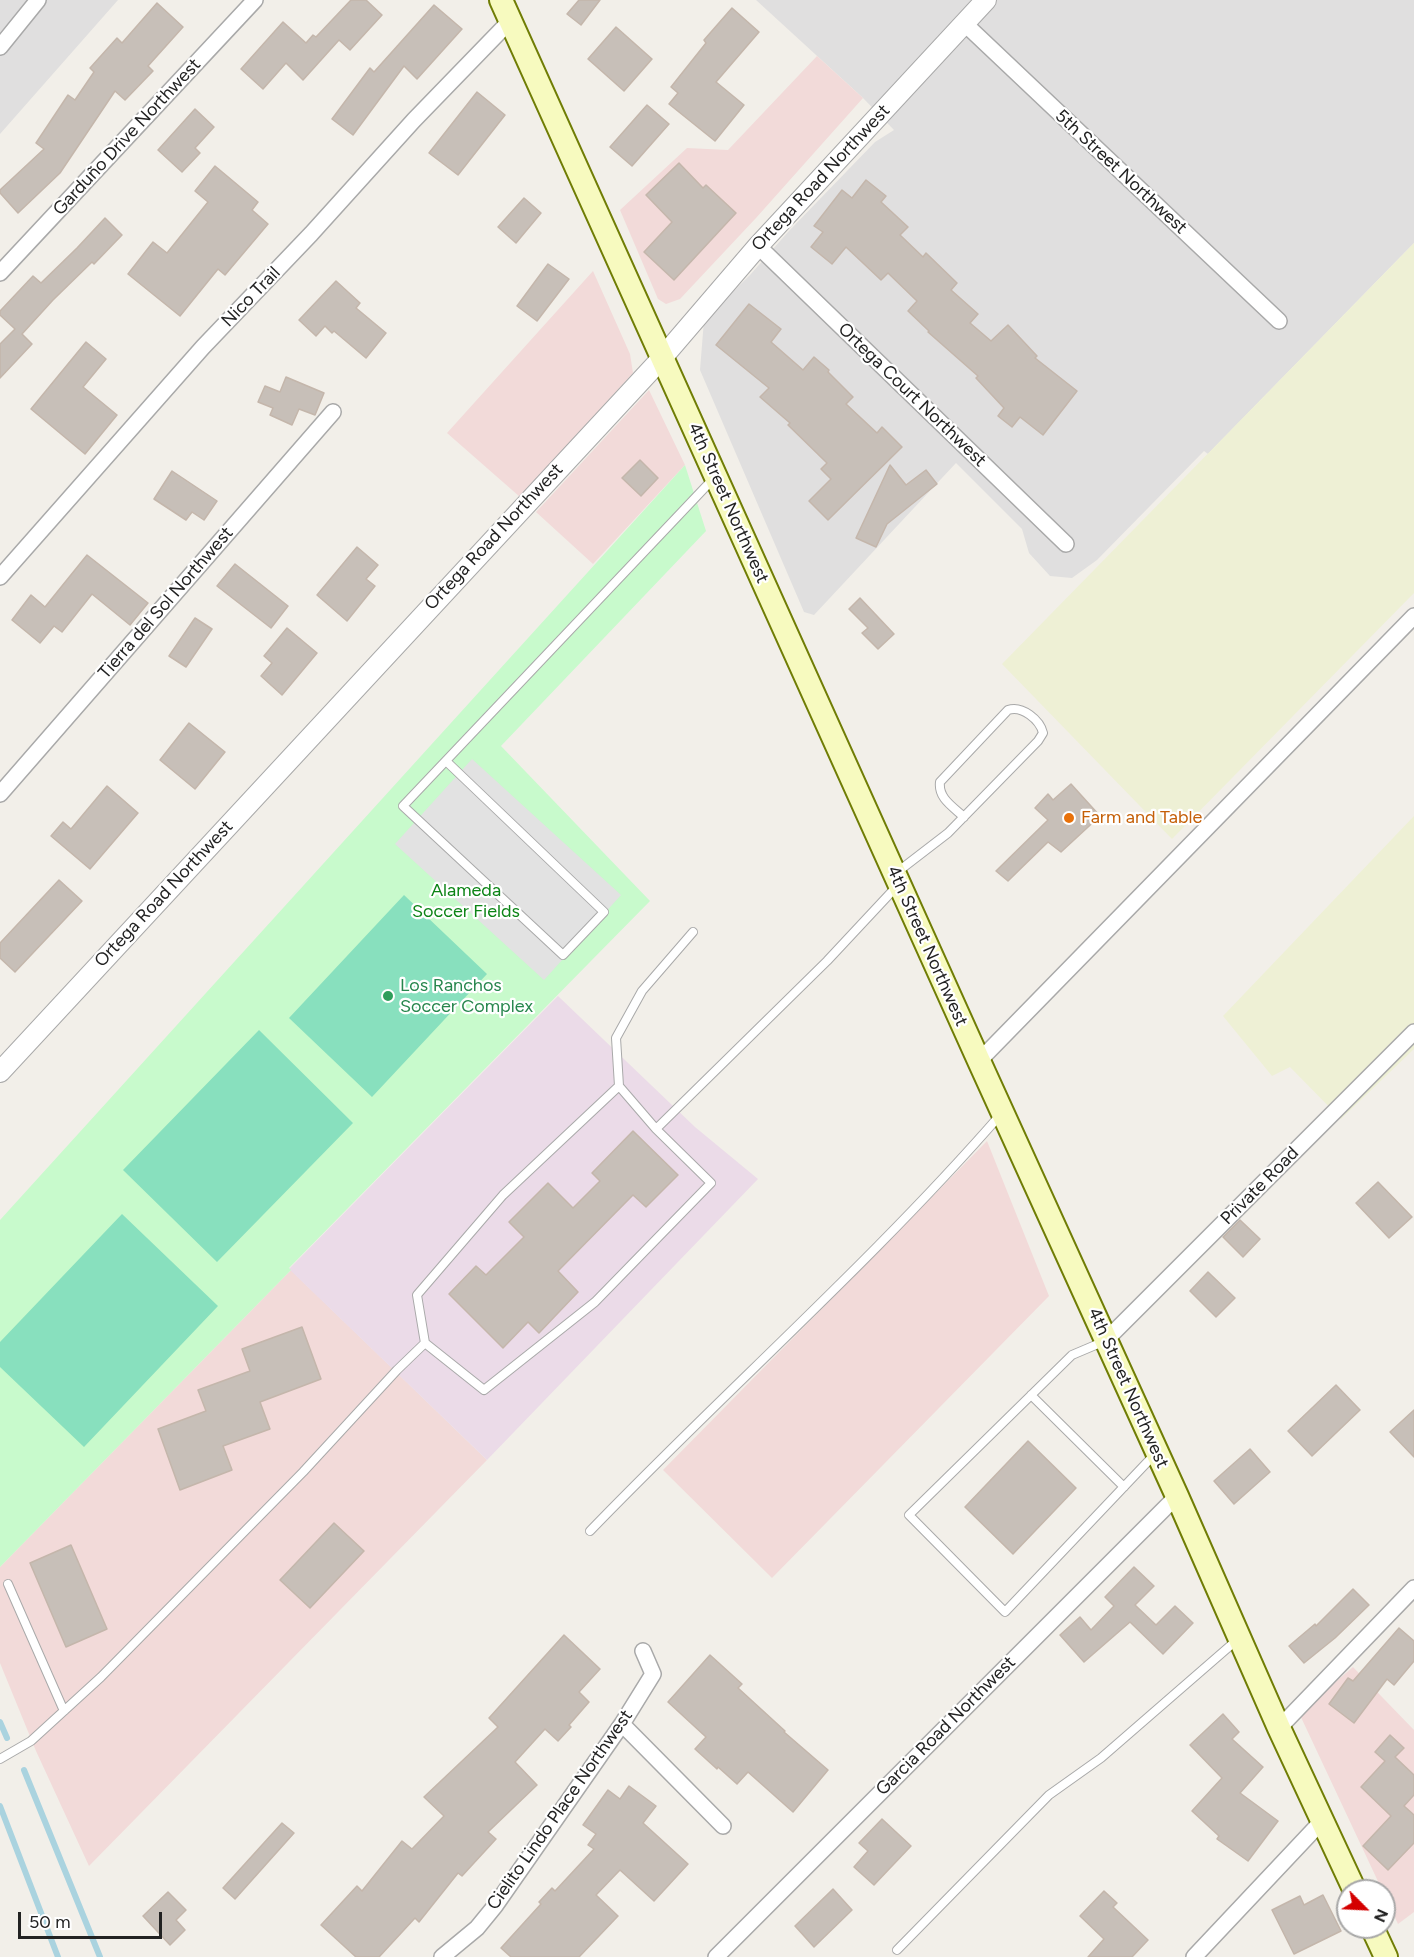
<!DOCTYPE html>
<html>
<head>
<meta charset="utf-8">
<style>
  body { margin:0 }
  #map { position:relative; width:1414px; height:1957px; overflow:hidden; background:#f2efe9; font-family:Figtree,sans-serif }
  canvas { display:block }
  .north { position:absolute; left:1336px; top:1879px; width:60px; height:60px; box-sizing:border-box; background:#fff; border:2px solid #a7a7a7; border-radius:50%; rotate:114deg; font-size:16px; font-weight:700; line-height:24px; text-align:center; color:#222 }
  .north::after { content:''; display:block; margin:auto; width:21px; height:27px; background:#d40000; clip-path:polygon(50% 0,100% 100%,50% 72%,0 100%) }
  .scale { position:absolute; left:18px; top:1912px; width:144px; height:27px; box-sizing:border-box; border:3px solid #222; border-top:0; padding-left:8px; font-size:18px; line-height:21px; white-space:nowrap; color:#222; -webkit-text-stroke:4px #fff; paint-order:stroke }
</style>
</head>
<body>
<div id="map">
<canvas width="1414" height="1957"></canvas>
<div class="north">N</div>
<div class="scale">50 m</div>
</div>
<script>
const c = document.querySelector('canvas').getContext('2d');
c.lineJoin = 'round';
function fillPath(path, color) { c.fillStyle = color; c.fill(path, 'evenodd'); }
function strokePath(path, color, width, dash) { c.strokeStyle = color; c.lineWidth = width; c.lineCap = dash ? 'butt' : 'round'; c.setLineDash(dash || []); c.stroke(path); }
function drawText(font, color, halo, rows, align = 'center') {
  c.font = font + ' Figtree,sans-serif'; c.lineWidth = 4.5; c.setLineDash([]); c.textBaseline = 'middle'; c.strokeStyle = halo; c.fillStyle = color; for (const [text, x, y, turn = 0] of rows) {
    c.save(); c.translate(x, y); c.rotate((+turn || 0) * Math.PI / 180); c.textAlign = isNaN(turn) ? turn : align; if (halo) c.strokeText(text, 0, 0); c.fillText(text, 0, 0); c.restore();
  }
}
const residential = new Path2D(`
  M0 0H118L0 134Z
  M756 0H1414V243L1208 454 1204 451 1097 560 1072 578 1050 576 1029 553 1022 529 956 463 814 615 804 612 700 370 704 320 750 275 788 232 875 142 894 130 863 98Z`);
const commercial = new Path2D(`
  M817 56 863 98 756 218 680 299 666 304 658 299 620 210 687 148 728 150Z
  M593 271 630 354 633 373 520 497 447 433Z
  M649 390 685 465 593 564 536 512Z
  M987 1141 1049 1296 772 1578 663 1470Z
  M291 1270 487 1460 89 1866 36 1751 0 1663V1567Z
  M1353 1667 1414 1730V1912L1398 1924 1299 1713Z`);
const industrial = new Path2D(`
  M558 996 695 1127 758 1179 487 1460 289 1269Z`);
const farmland = new Path2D(`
  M1414 243V593L1172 839 1002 664Z
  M1414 816V1049L1341 1119 1290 1067 1272 1076 1223 1016Z`);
const park = new Path2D(`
  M685 465 706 531 501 746 650 901 289 1268 291 1270 0 1567V1220Z`);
const pitch = new Path2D(`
  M404 895 487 974 372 1097 289 1018Z
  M259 1030 353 1123 217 1262 123 1170Z
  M122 1214 218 1306 84 1447 0 1367V1342Z`);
const parking = new Path2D(`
  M472 759 621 895 544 980 395 844Z`);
const stream = new Path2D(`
  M0 1722 7 1738
  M24 1770 100 1957
  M0 1806 58 1957`);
const building = new Path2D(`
  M351 0H366L382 15 350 50 339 40 303 80 286 63 263 89 241 69 283 22 306 43 313 35 316 37Z
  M579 0H600L581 25 567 14Z
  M157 3 183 27 148 66 153 71 125 100 115 91 60 173 18 213 0 193V190L44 149 36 143 68 95 75 100 94 72 90 68 117 38 122 43Z
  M434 5 462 29 417 79 404 66 353 135 332 119 370 68 374 72Z
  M732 8 759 32 716 82 744 105 715 141 669 104 678 93 671 87 706 43 704 40Z
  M616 27 652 59 624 91 588 59Z
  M477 92 505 115 458 175 429 153Z
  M647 105 669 124 632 166 610 147Z
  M195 109 214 127 195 148 200 153 182 172 158 150Z
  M679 163 703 188 706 185 736 213 674 280 644 252 672 222 646 195Z
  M215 166 258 202 252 210 268 224 225 275 218 269 180 316 128 274 153 242 167 253 208 202 195 191Z
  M866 180 886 196 881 202 908 227 900 235 923 257 926 253 957 283 951 290 978 314 970 323 991 341 1008 325 1037 356 1035 358 1077 391 1043 435 1020 417 1012 427 998 416 1004 408 976 378 978 376 928 332 929 331 908 311 917 301 888 273 881 280 846 247 832 264 811 247 823 232 814 226 842 190 852 198Z
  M524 198 541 213 516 243 498 227Z
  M105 218 122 235 94 264 92 262 53 300 22 334 32 344 0 378V344L15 329 0 315V311L33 276 41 283 77 248Z
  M548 264 569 279 537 321 517 306Z
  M336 281 360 303 356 308 386 333 366 358 334 331 332 333 325 326 316 336 299 320Z
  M749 304 781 329 771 342 803 370 814 357 829 370 828 372 853 397 846 404 877 433 882 427 902 447 828 520 809 501 831 479 821 469 827 463 788 425 790 423 760 397 769 388 716 345Z
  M86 342 106 359 83 387 117 415 85 454 31 409Z
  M286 377 324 393 315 415 299 409 292 425 270 415 273 408 258 402 265 386 280 392Z
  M640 460 658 478 641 496 622 478Z
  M890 465 906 485 926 470 937 484 887 524 876 547 856 538Z
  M172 471 217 501 204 520 192 512 186 520 154 499Z
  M357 547 378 565 366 579 375 586 347 621 317 595Z
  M87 555 148 603 130 625 92 594 62 632 54 626 40 643 12 620 31 595 45 607Z
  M235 564 288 606 271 628 217 586Z
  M860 598 894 634 878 649 862 633 868 628 849 609Z
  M195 618 212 629 186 667 169 656Z
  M287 628 317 653 282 695 261 676 272 663 264 656Z
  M189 723 225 752 195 789 160 760Z
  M1071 784 1100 816 1061 852 1048 842 1008 881 996 871 1048 820 1035 808 1048 794 1053 800Z
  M107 786 138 813 90 869 51 836 63 822 71 829Z
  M59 880 82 901 15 972 0 958V943Z
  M633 1131 678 1175 646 1207 633 1195 558 1271 578 1292 539 1333 528 1322 503 1348 449 1294 476 1266 486 1275 524 1237 509 1222 548 1183 573 1208 600 1181 592 1173Z
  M1378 1182 1412 1217 1389 1238 1356 1203Z
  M1240 1220 1260 1239 1243 1257 1223 1237Z
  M1208 1272 1235 1298 1216 1317 1190 1291Z
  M302 1327 321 1379 260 1402 270 1429 223 1446 232 1470 180 1490 158 1429 206 1411 198 1390 250 1371 242 1349Z
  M1336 1385 1360 1410 1312 1456 1288 1431Z
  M1414 1410V1457L1390 1432Z
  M1028 1441 1076 1488 1013 1554 965 1507Z
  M1250 1449 1270 1472 1234 1504 1214 1481Z
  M334 1523 364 1551 310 1608 280 1580Z
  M71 1545 107 1629 66 1647 30 1563Z
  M1134 1567 1154 1586 1135 1605 1156 1625 1175 1606 1193 1623 1163 1654 1130 1622 1084 1662 1060 1635 1080 1617 1091 1630 1114 1606 1105 1597Z
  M1353 1589 1369 1605 1335 1638 1304 1663 1289 1646 1315 1624 1316 1626Z
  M1399 1628 1414 1641V1661L1394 1685 1387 1679 1354 1723 1329 1704 1348 1678 1353 1681Z
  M564 1635 600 1669 579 1692 589 1702 569 1725 571 1727 558 1741 545 1729 515 1762 537 1785 488 1832 496 1839 462 1876 458 1873 419 1922 415 1918 379 1957H356L321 1925 357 1886 362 1891 402 1841 412 1849 444 1816 424 1797 498 1727 489 1718Z
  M710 1655 742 1684 738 1688 785 1731 784 1732 828 1770 793 1812 748 1772 737 1784 718 1767 717 1769 695 1749 706 1737 668 1702Z
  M1223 1714 1239 1732 1232 1739 1263 1767 1240 1793 1278 1821 1248 1861 1217 1839 1219 1836 1192 1811 1222 1778 1190 1745Z
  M1390 1735 1404 1748 1395 1757 1414 1775V1795L1404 1806 1414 1815V1843L1388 1870 1363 1846 1391 1816 1361 1787 1385 1761 1375 1752Z
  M629 1786 656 1806 643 1823 688 1864 654 1901 620 1870 596 1895 618 1916 579 1957H511L501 1948 541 1904 539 1902 552 1888 555 1891 594 1849 588 1845 596 1834 583 1825 608 1790 620 1799Z
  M882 1819 911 1846 874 1885 854 1867 868 1851 859 1843Z
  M282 1823 294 1833 235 1899 223 1888Z
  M833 1889 852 1910 814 1947 795 1926Z
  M1104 1891 1117 1903 1113 1907 1148 1940 1132 1957H1088L1104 1939 1080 1916Z
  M168 1892 186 1910 176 1920 185 1930 170 1945 143 1916Z
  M1323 1895 1341 1931 1294 1954 1272 1910 1300 1896 1304 1905Z`);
const service = new Path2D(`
  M446 761 604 912 563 955 403 806 713 479
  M896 873 948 833 1038 741 1043 733C1040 720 1022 705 1008 710L940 782C938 798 952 806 964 817
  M619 1086 656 1129 711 1183 595 1302 484 1390 425 1343 417 1295 503 1195Z
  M619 1086 616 1038 642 991 693 932
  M656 1129 827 961 898 885
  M1105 1341 1072 1355 909 1515 1005 1612 1155 1454
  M1031 1395 1124 1487
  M590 1531C726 1390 873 1261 1001 1114
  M8 1584 64 1711
  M0 1759 31 1741 101 1677 303 1472 397 1370 425 1343
  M897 1950 1049 1795 1101 1758 1238 1639`);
const minor = new Path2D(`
  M964 23 1279 321
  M0 47 38 0
  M758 246 1066 544
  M0 273 255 0
  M0 577 203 347 311 234 414 120 509 22
  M0 794 333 412
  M979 1061 1414 616
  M1106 1340 1414 1032
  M622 1724 723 1826
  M1279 1728 1414 1588
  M442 1957 477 1928 495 1906 622 1724 653 1674 643 1651
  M716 1957 1177 1496
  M1194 1957 1323 1820`);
const tertiary = new Path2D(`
  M0 1072 662 358 758 246 986 0`);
const secondary = new Path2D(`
  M501 0 979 1061 1177 1496 1279 1728 1355 1891
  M1372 1927 1386 1957`);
const markers = [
  [1069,818,6,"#e8710a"],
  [388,996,6,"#2e9e5b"]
];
const streetNames = [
  ["Garduño Drive Northwest",127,137,-47],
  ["5th Street Northwest",1121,172,43],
  ["Ortega Road Northwest",821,178,-47],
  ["Nico Trail",251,297,-46],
  ["Ortega Court Northwest",912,395,44],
  ["4th Street Northwest",728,503,66],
  ["Ortega Road Northwest",494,537,-47],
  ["Tierra del Sol Northwest",166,603,-49],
  ["Ortega Road Northwest",164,894,-47],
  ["4th Street Northwest",927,946,66],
  ["Private Road",1260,1186,-45],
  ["4th Street Northwest",1128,1388,66],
  ["Garcia Road Northwest",946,1726,-45],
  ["Cielito Lindo Place Northwest",560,1810,-55]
];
const foodNames = [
  ["Farm and Table",1081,818]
];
const parkNames = [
  ["Alameda",466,891],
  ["Soccer Fields",466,912]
];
const leisureNames = [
  ["Los Ranchos",400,986],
  ["Soccer Complex",400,1007]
];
fillPath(residential, '#e0dfdf');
fillPath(commercial, '#f2dad9');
fillPath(industrial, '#ebdbe8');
fillPath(farmland, '#eef0d5');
fillPath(park, '#c8facc');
fillPath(pitch, '#88e0be');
fillPath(parking, '#e2e2e2');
strokePath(stream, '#aad3df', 6);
fillPath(building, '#c7bfb8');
strokePath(building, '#c4b6ab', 1.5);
strokePath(service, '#a9a9a9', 10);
strokePath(minor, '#a9a9a9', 18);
strokePath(tertiary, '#a9a9a9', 22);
strokePath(secondary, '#707d05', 26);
strokePath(service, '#fff', 8);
strokePath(minor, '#fff', 15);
strokePath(tertiary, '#fff', 20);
strokePath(secondary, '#f7fabf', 22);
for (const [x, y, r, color] of markers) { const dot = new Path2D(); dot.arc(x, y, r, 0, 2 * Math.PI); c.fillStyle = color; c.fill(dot); strokePath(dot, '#fff', 2); }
drawText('18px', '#222', '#fff', streetNames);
drawText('18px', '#c56008', '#fff', foodNames, 'left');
drawText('18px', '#0c8416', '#fff', parkNames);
drawText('18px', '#27864d', '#fff', leisureNames, 'left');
</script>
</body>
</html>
